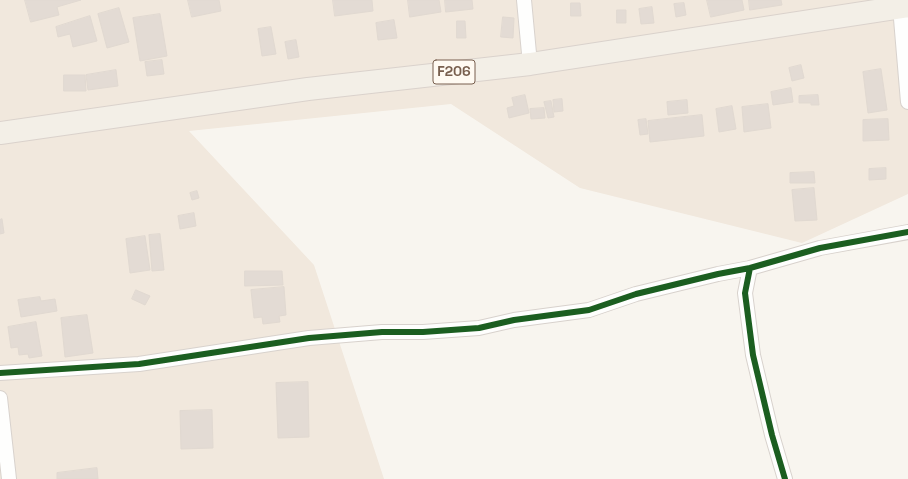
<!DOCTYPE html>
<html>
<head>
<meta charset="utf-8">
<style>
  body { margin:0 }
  canvas { display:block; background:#f8f5ef }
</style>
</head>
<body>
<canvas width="908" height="479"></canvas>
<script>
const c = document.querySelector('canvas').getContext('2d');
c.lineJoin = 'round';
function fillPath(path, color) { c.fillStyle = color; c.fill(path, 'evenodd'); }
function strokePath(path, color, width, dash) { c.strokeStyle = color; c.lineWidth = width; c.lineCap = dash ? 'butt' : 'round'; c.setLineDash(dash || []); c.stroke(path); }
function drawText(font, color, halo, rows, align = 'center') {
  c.font = font + ' "Space Grotesk",sans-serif'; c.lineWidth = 3.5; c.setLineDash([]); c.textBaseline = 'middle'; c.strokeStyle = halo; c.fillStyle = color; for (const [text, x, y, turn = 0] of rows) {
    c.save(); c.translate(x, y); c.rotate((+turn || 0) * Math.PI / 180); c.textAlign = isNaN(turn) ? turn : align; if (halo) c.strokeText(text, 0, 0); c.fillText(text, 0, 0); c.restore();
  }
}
const residential = new Path2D(`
  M0 0H908V194L802 243 580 188 451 104 189 131 314 265 384 479H0Z`);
const building = new Path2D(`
  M25 0H81L57 7 59 15 31 22Z
  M188 0H219L221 11 192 17Z
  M333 0H372L373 11 335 16Z
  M408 0H439L441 12 410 17Z
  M445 0H472L473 9 446 12Z
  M707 0H742L744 10 711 17Z
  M749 0H781L782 5 750 10Z
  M571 3H580L581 16H571Z
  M684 3 686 15 676 17 674 4Z
  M652 7 654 23 641 24 639 9Z
  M119 8 129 42 107 48 98 14Z
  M617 10H626V23H617Z
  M160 14 167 56 140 61 133 18Z
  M90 16 97 41 73 47 70 34 58 37 56 27Z
  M503 17 514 18 513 38 501 37Z
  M394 20 397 38 378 40 376 23Z
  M457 21H465L466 38H457Z
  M271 27 276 54 262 56 258 29Z
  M296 40 299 57 288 59 285 42Z
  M162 60 164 74 147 76 145 62Z
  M801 65 804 78 792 81 789 68Z
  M881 69 887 110 868 113 863 72Z
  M116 70 118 86 88 90 86 75Z
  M64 75H85L86 91H64Z
  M791 88 793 102 773 105 771 92Z
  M525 95 529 113 509 118 507 108 514 106 512 98Z
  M818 95 819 105H811V103H799V96Z
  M562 99 563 111 554 112 553 100Z
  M687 100 688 113 668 115 667 102Z
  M551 101 554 117 548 118 544 102Z
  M768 104 771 128 744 132 742 107Z
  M732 106 736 129 719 132 716 109Z
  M544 108 545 118 531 119 530 109Z
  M702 115 704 136 650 142 648 121Z
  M646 119 648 134 640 135 638 120Z
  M888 119 889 140 863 141V120Z
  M886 168V179L869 180V169Z
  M814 172 815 183H790V173Z
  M814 188 817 220 795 221 792 190Z
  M197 191 199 198 192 200 190 193Z
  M194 213 196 226 180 229 178 216Z
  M2 219 4 233 0 234V220Z
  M160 234 164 270 152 271 149 235Z
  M145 236 150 270 130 273 126 239Z
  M245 271H282L283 285 245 286Z
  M284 287 286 315 279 316 280 322 263 324 262 317 254 318 251 290Z
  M136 290 150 296 145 305 132 299Z
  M40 297 41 301 55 299 57 311 21 317 18 300Z
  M87 315 93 353 65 357 61 318Z
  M36 322 42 356 29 358 28 354 19 355 18 347 11 348 8 327Z
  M308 382 309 437 278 438 276 383Z
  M212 410 213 448 181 449 180 411Z
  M97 468 98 479H57V473Z`);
const minor = new Path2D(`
  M524 0 530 64
  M900 7 908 102
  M750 268 745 293 753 355 772 435 785 479
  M0 373 139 364 309 338 382 332H423L479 328 514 320 589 310 636 294 718 274 750 268 820 248 908 232
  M0 398 9 479`);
const primary = new Path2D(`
  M0 133 308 89 530 64 908 6`);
const cycleway = new Path2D(`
  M750 268 745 293 753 355 772 435 785 479
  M0 373 139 364 309 338 382 332H423L479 328 514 320 589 310 636 294 718 274 750 268 820 248 908 232`);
const shields = [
  [454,72,42]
];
const shieldNames = [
  ["F206",454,72]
];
fillPath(residential, '#f1e8dd');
fillPath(building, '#e3dbd4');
strokePath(building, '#e1d9d1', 1);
strokePath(minor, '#d8d2cd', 16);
strokePath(primary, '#dad2cc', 24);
strokePath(minor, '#fefefd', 14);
strokePath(primary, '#f3efe7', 22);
strokePath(cycleway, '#1b5e20', 6);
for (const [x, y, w] of shields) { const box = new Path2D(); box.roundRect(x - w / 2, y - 12, w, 24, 3); c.fillStyle = '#fffaf2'; c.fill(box); strokePath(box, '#785f4e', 1); }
drawText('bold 14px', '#785f4e', null, shieldNames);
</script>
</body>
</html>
